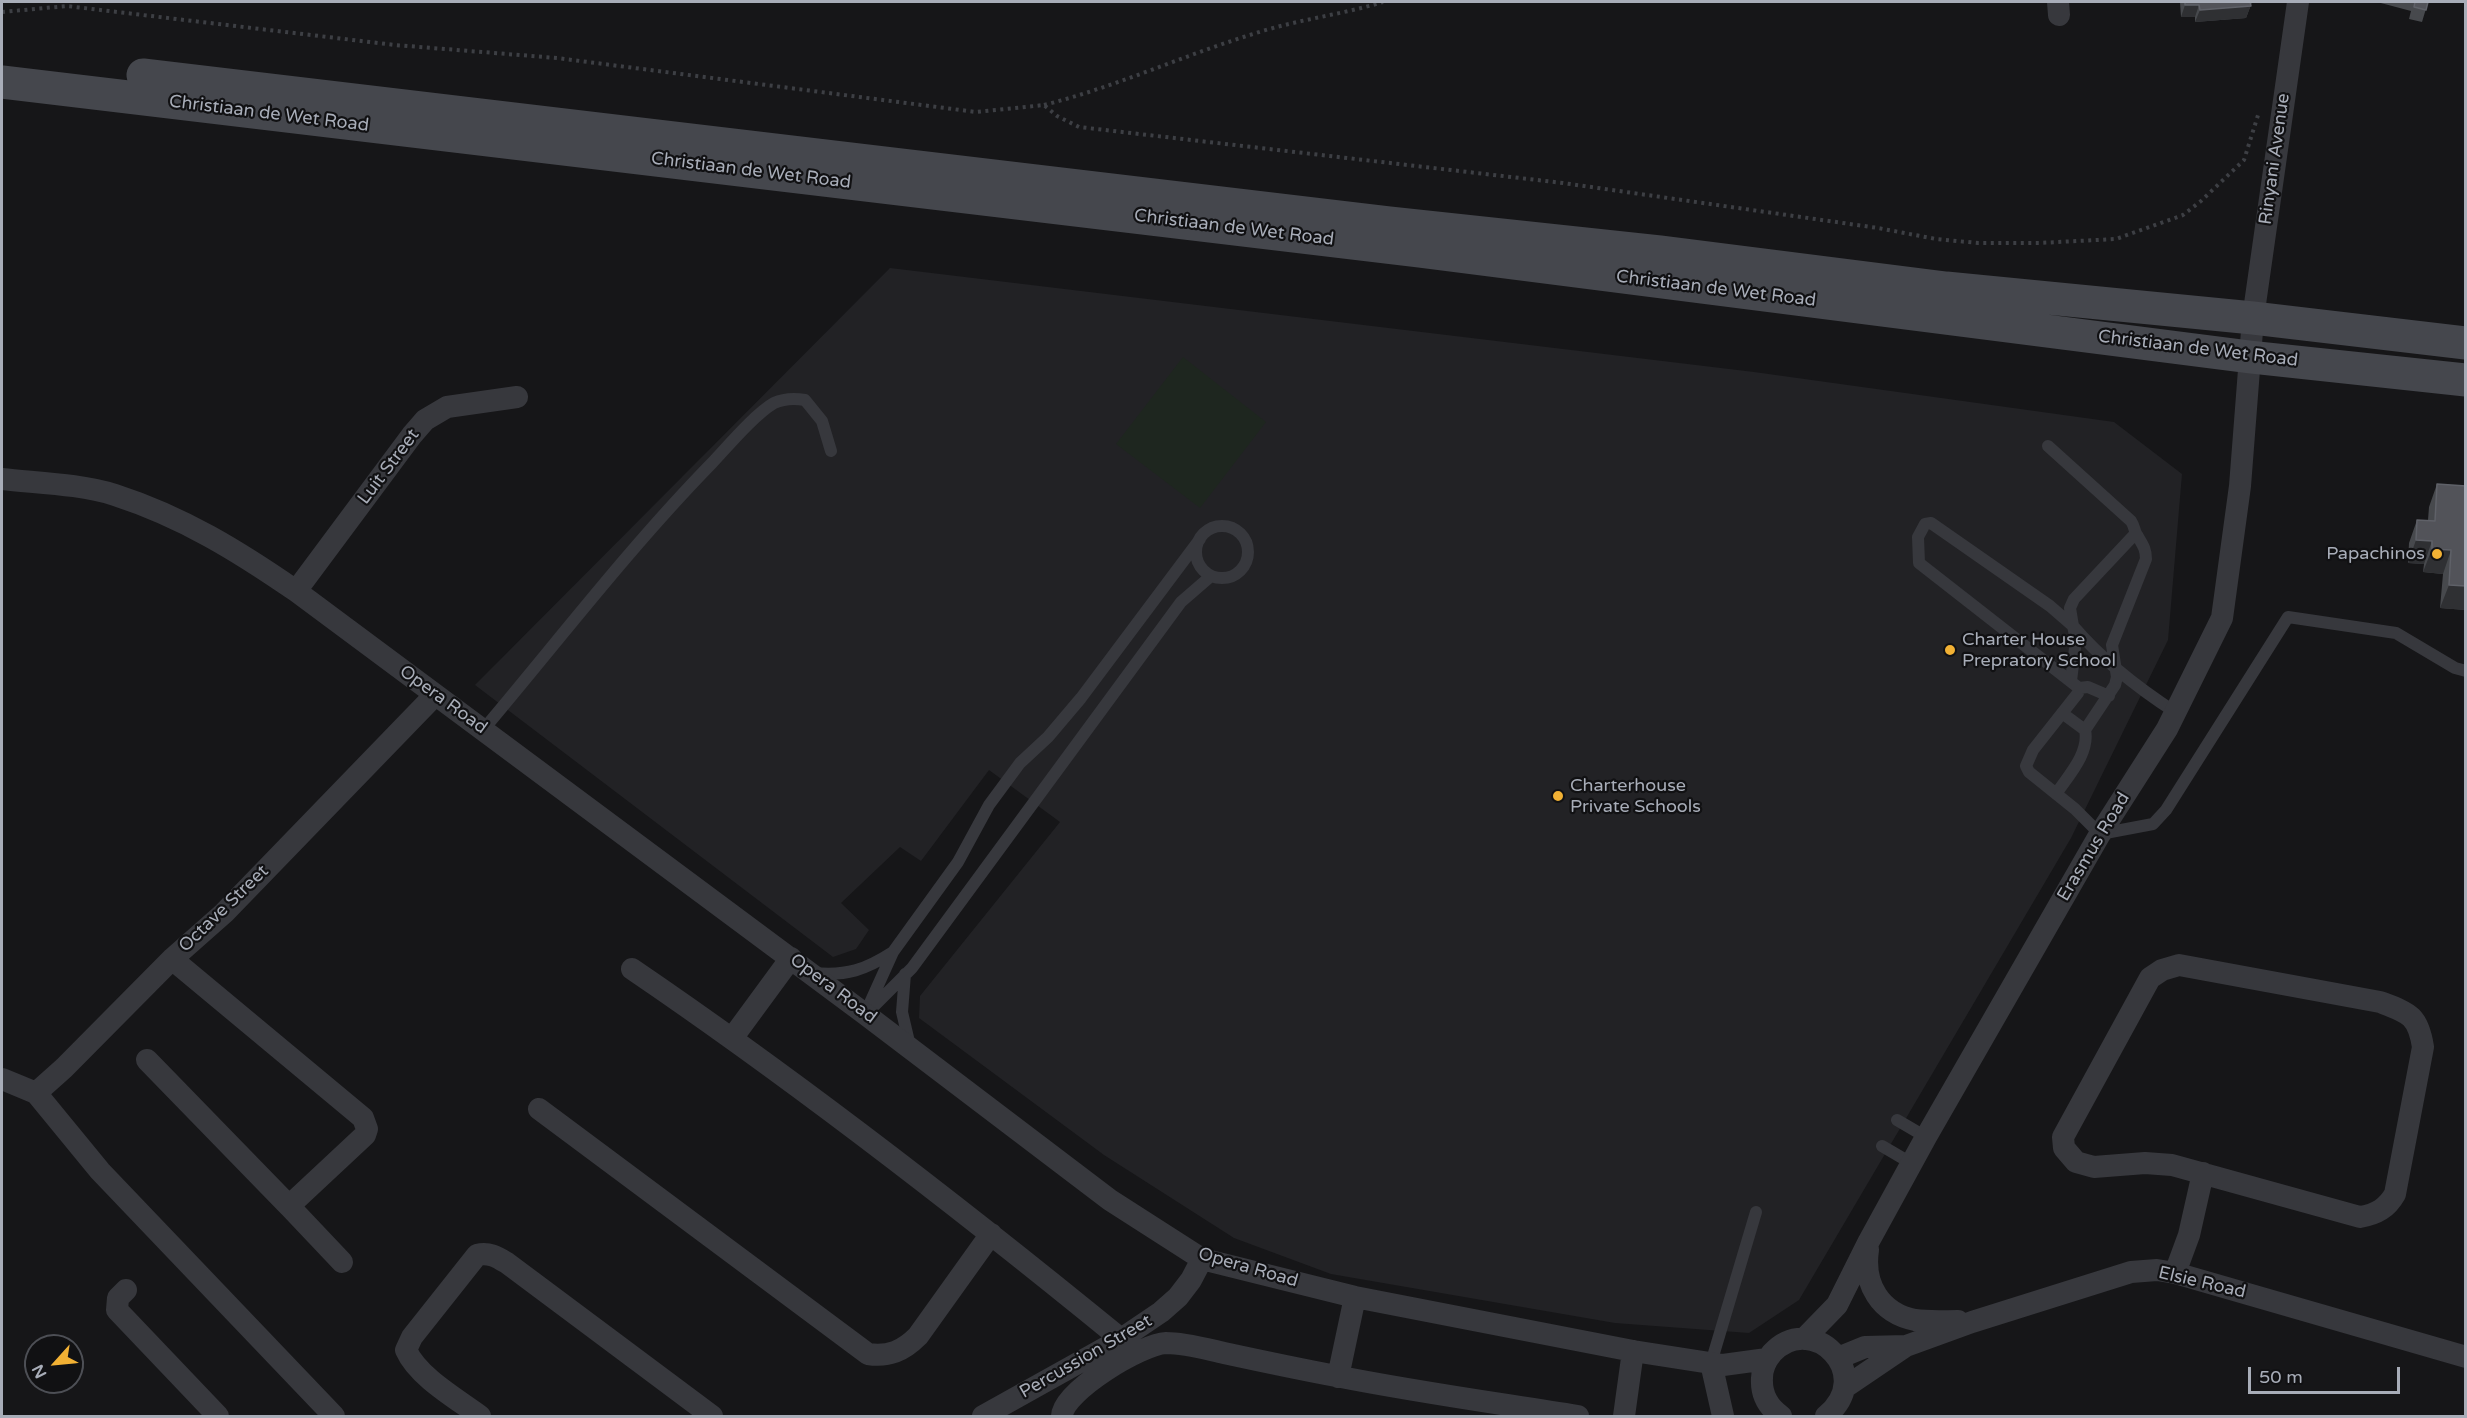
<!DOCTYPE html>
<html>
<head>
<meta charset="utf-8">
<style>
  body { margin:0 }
  #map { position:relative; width:2467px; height:1418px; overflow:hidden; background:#161618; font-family:"Varela Round",sans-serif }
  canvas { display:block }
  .frame { position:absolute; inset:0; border:3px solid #a8adb8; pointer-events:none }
  .north { position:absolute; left:24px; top:1334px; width:60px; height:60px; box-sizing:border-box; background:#111113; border:2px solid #4d4f55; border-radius:50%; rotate:243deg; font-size:16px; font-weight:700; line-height:24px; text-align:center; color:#a8adb8 }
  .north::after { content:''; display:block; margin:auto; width:21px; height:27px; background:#f2b134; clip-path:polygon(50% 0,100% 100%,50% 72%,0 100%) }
  .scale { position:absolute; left:2248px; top:1367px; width:152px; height:27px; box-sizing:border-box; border:3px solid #a8adb8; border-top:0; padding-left:8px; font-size:18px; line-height:21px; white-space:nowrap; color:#a8adb8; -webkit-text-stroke:4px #111113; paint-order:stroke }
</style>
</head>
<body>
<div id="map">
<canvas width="2467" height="1418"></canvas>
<div class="frame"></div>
<div class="north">N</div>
<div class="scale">50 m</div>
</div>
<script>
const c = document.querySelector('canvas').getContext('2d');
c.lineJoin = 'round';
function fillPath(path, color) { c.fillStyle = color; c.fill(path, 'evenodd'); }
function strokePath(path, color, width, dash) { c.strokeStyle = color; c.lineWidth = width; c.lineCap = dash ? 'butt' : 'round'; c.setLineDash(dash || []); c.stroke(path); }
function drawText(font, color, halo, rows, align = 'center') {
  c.font = font + ' "Varela Round",sans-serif'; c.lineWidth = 4.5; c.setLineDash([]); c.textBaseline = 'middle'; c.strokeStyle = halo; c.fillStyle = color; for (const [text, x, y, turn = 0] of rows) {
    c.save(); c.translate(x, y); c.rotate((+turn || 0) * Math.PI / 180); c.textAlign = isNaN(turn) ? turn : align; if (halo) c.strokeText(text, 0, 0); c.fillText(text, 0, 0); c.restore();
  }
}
const built = new Path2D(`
  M890 268 1754 372 2114 422 2182 474 2168 640 2071 838 1799 1300 1749 1333 1615 1323 1331 1274 1234 1238 1104 1155 919 1018 920 996 1060 822 989 770 921 861 900 847 841 903 869 930 856 949 833 957 475 685Z`);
const green = new Path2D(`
  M1183 357 1266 422 1200 508 1116 444Z`);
const path = new Path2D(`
  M2 12 67 6 395 45 557 58 976 112 1044 105 1057 116 1079 127 1563 183 1878 228 1936 239 1978 243H2039L2116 239 2183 215 2201 201 2244 160 2259 112
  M1044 105C1115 87 1182 56 1253 34 1295 20 1340 15 1383 2`);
const service = new Path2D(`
  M2048 446 2131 521C2135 527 2134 531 2137 535 2142 544 2146 548 2146 559L2112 645 2117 677 2115 685 2085 730
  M1196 552a26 26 0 1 1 52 0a26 26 0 1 1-52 0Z
  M2135 534 2074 599 2070 608 2073 626 2050 606 1931 523 1925 524 1918 537 1919 563 2079 688 2078 693 2033 750 2026 766 2029 772 2075 809 2100 834 2153 824 2166 810 2288 617 2396 633 2455 668 2466 671
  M2073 626C2102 660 2138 688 2175 712
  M2071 681 2076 640 2073 626
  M2079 688 2088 687 2109 696
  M483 730C559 640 630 547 712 463 728 446 755 414 774 403 785 398 794 398 805 400L822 421 831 451
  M2056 794C2068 776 2090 753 2085 730L2062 713
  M814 973C847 976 865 970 893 952
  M905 974 902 1012 910 1046
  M872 1008 912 968 1181 602 1211 576
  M865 1014 893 952 958 862 989 805 1020 763 1048 737 1081 698 1200 539
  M1897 1120 1926 1137
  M1882 1146 1911 1163
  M1711 1363 1756 1212`);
const minor = new Path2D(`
  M2058 2 2059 15
  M2 479C37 483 81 484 115 495 183 517 238 551 296 591L865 1014 1110 1200 1202 1259 1355 1297 1633 1351 1723 1365 1767 1359
  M296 591 412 435 425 420 447 407 517 397
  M2179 965 2380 1002C2409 1013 2418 1015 2423 1047L2395 1194C2387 1208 2377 1214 2360 1217L2172 1165 2145 1163 2094 1167 2076 1162 2064 1148 2063 1137 2150 978 2162 970Z
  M632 969C801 1084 963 1210 1121 1339
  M733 1037 791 958
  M147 1060 289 1206 365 1135 367 1129 363 1118 172 959
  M2 1079 36 1093 64 1068 172 959 224 913 435 695
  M36 1093 100 1171 334 1416
  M539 1109 868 1354C889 1357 903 1351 918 1336L991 1234
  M289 1206 342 1262
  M1868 1250C1863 1284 1880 1313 1915 1320 1929 1322 1944 1321 1958 1321
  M2175 1273 2189 1235 2203 1173
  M126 1290 118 1298 117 1310 218 1416
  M1804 1339 1837 1305 1869 1241 1926 1137 2100 834 2167 729 2222 618 2240 486 2253 318 2298 2
  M1838 1358 1865 1347 1906 1346
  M1711 1363 1723 1416
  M1338 1377 1355 1297
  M1844 1388 1906 1346 1972 1322 2131 1272 2157 1270 2175 1273 2466 1357
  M480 1416C457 1399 418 1377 406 1350L412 1337 477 1255C489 1252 497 1257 507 1263L712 1416
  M983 1416 1121 1339 1161 1312 1178 1297 1191 1280 1202 1259
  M1062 1416C1063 1391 1142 1344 1166 1343 1185 1343 1206 1349 1224 1353 1261 1361 1299 1369 1336 1376 1416 1392 1497 1403 1578 1416
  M1624 1416 1633 1351
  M1781 1416C1768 1407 1761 1395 1762 1378 1762 1368 1766 1360 1772 1353 1812 1310 1877 1374 1826 1416`);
const secondary = new Path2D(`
  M143 75 1389 223 1660 252 1946 288 2253 318 2466 343
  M2 82 1420 251 2250 357 2466 380`);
const wall = new Path2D(`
  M2180 2H2252L2246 18 2195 22V17H2181Z
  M2377 2H2428L2422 22 2409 19 2411 11Z
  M2437 484 2466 486V610L2440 608 2443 574 2423 572 2424 564 2408 563 2409 543 2417 520H2428L2429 507Z`);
const shadedWall = new Path2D(`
  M2252 2 2246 18 2195 22 2200 10Z
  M2185 5H2199L2195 17H2181Z
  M2416 540 2432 541 2424 564 2408 563Z
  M2432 549 2451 550 2443 574 2423 572Z
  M2449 585 2466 586V610L2440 608Z`);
const building = new Path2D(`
  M2185 2H2250L2251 6 2200 10 2199 5H2185Z
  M2415 2H2428L2426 10 2414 7Z
  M2437 484 2466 486V586L2449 585 2451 550 2432 549V541L2416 540 2417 520 2435 521Z`);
const markers = [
  [2437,554,6,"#f2b134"],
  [1950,650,6,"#f2b134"],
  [1558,796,6,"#f2b134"]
];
const streetNames = [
  ["Christiaan de Wet Road",269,114,7],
  ["Rinyani Avenue",2275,159,-82],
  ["Christiaan de Wet Road",751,171,7],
  ["Christiaan de Wet Road",1234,228,7],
  ["Christiaan de Wet Road",1716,289,7],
  ["Christiaan de Wet Road",2198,349,7],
  ["Luit Street",389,467,-53],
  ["Opera Road",443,700,36],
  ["Erasmus Road",2094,847,-59],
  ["Octave Street",224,909,-44],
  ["Opera Road",833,989,37],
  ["Opera Road",1248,1268,16],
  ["Elsie Road",2202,1283,13],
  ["Percussion Street",1086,1357,-30]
];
const poiNames = [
  ["Papachinos",2425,554,"right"],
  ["Charter House",1962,640],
  ["Prepratory School",1962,661],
  ["Charterhouse",1570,786],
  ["Private Schools",1570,807]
];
fillPath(built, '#222225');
fillPath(green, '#1e261f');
strokePath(path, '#3d3f44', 4, [3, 4.5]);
strokePath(service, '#37383d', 12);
strokePath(minor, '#37383d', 22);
strokePath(secondary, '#45474d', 33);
fillPath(wall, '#47494d');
fillPath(shadedWall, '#2f3033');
fillPath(building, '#525359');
strokePath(building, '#5f6168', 1.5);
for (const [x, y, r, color] of markers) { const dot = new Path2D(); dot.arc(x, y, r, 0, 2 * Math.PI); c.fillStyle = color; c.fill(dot); strokePath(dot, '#111113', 2); }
drawText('18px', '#a8adb8', '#111113', streetNames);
drawText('18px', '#a8adb8', '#111113', poiNames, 'left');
</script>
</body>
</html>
